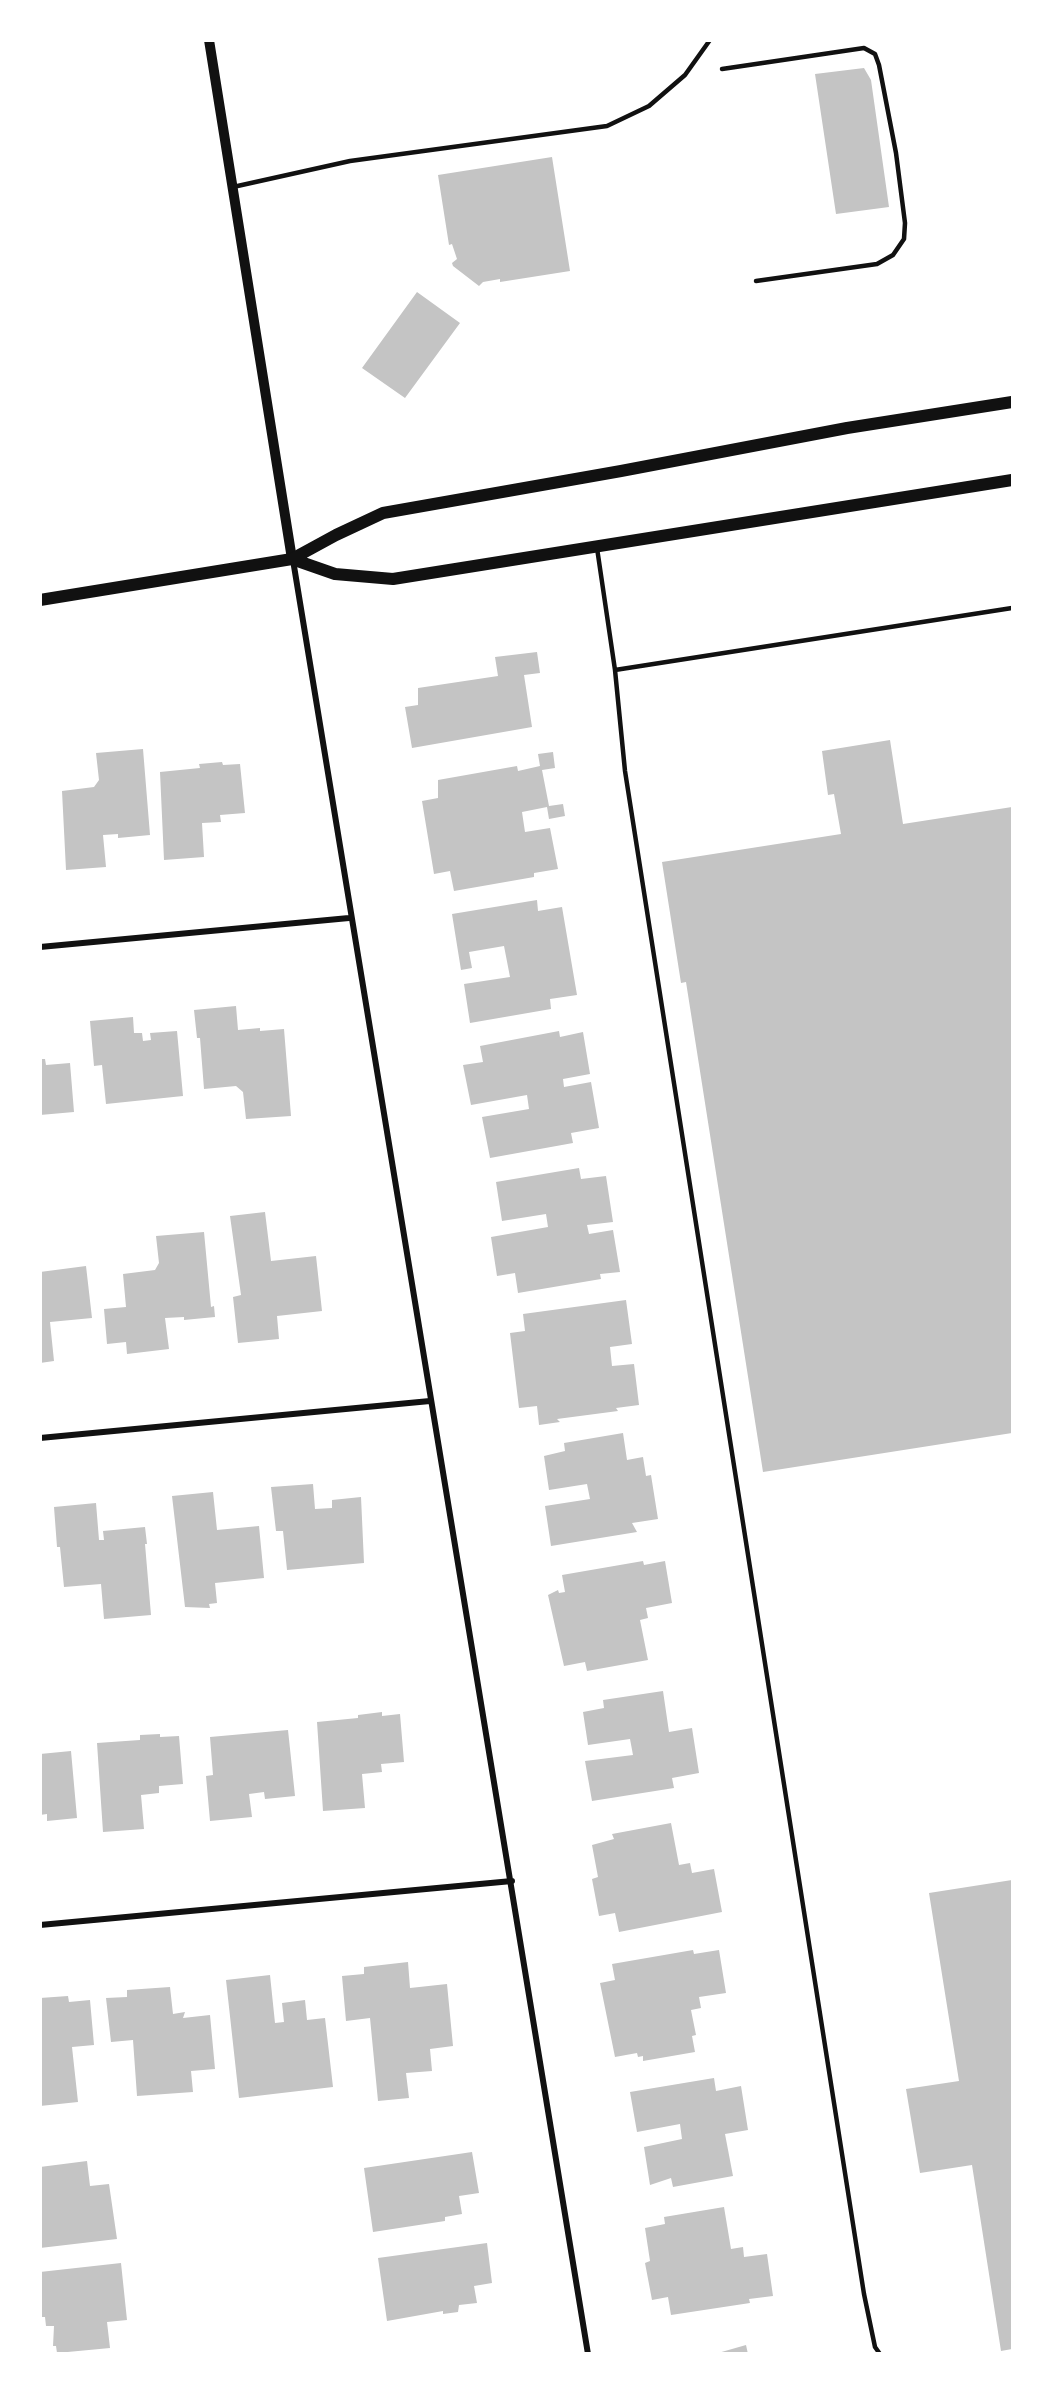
<!DOCTYPE html>
<html>
<head>
<meta charset="utf-8">
<style>
  body { margin:0 }
  #map { position:relative; width:1053px; height:2394px; overflow:hidden; background:#fff; font-family:"Nunito Sans",sans-serif }
  canvas { display:block }
  .frame { position:absolute; inset:0; border:42px solid #fff; pointer-events:none }
</style>
</head>
<body>
<div id="map">
<canvas width="1053" height="2394"></canvas>
<div class="frame"></div>
</div>
<script>
const c = document.querySelector('canvas').getContext('2d');
c.lineJoin = 'round';
function fillPath(path, color) { c.fillStyle = color; c.fill(path, 'evenodd'); }
function strokePath(path, color, width, dash) { c.strokeStyle = color; c.lineWidth = width; c.lineCap = dash ? 'butt' : 'round'; c.setLineDash(dash || []); c.stroke(path); }
const building = new Path2D(`
  M864 68 871 80 889 207 836 214 815 74Z
  M552 157 570 271 500 282V279L483 282 479 286 453 266 452 263 457 259 452 244 449 245 438 175Z
  M417 292 460 323 405 398 362 368Z
  M537 652 540 673 524 675 532 727 412 748 405 707 418 705V688L498 676 495 657Z
  M890 740 903 824 1012 807V1433L763 1472 686 982 681 983 662 862 841 834 834 794 828 795 822 751Z
  M143 749 150 835 118 838V834L103 835 106 867 66 870 62 791 94 787 99 780 96 753Z
  M553 752 555 768 542 770 549 806 563 804 565 816 549 819 547 807 522 812 525 832 550 828 558 869 534 873V877L454 891 450 871 434 874 422 801 438 798V780L517 766 518 771 540 766 538 754Z
  M222 762 223 765 240 764 245 813 220 815 221 822 202 823 204 857 164 860 160 772 200 768 199 764Z
  M537 900 538 911 562 907 577 995 550 999 551 1009 470 1023 464 984 510 977 504 946 469 952 472 968 461 970 452 914Z
  M236 1006 238 1030 260 1028V1031L284 1029 291 1116 246 1119 243 1092 236 1086 204 1089 200 1038H197L194 1010Z
  M133 1017 134 1033H142L143 1041 151 1040 150 1033 177 1031 183 1096 106 1104 102 1065 94 1066 90 1021Z
  M559 1031 560 1037 583 1032 590 1074 563 1079 564 1087 591 1082 599 1128 571 1133 573 1143 490 1158 482 1117 529 1109 527 1095 471 1105 463 1065 483 1062 480 1046Z
  M40 1059H45L46 1065 70 1063 74 1112 40 1115Z
  M579 1168 581 1179 606 1176 613 1222 587 1225 589 1234 613 1230 620 1272 600 1274 601 1279 518 1293 515 1273 497 1276 491 1237 548 1227 546 1214 502 1221 496 1182Z
  M265 1212 271 1261 316 1256 322 1311 277 1316 279 1339 238 1343 233 1297 241 1295 230 1216Z
  M204 1232 211 1307 214 1306 215 1317 184 1320V1317L165 1318 169 1349 127 1354 126 1342 107 1344 104 1309 126 1307 123 1274 155 1270 159 1263 156 1236Z
  M86 1266 92 1318 50 1322 54 1361 40 1363V1272Z
  M626 1300 632 1344 610 1347 612 1366 634 1364 639 1405 616 1408 618 1411 557 1419 560 1422 539 1425 537 1406 519 1408 510 1333 525 1331 523 1314Z
  M623 1433 627 1460 643 1457 646 1476 651 1475 658 1519 632 1523 637 1532 551 1546 545 1506 590 1499 587 1484 549 1490 544 1456 565 1451 564 1443Z
  M313 1484 315 1509 332 1508V1500L361 1497 364 1563 287 1570 283 1531H276L271 1487Z
  M213 1492 217 1530 259 1526 264 1578 215 1583 217 1603 209 1604 210 1608 185 1607 172 1496Z
  M96 1503 99 1540H104L103 1531 145 1527 147 1544H145L151 1615 104 1619 101 1584 64 1587 60 1547H57L54 1507Z
  M643 1561 644 1565 665 1561 672 1603 646 1608 648 1618 640 1620 648 1660 587 1671 585 1662 564 1666 548 1595 558 1590 559 1593 565 1592 562 1575Z
  M663 1691 669 1732 692 1728 699 1773 672 1778 674 1788 592 1801 585 1761 633 1755 630 1739 588 1745 583 1712 604 1708 603 1700Z
  M382 1712V1716L400 1714 404 1762 381 1764 382 1772 362 1774 365 1808 323 1811 317 1722 358 1718V1715Z
  M288 1730 295 1796 265 1799 264 1792 249 1794 252 1817 210 1821 206 1776 213 1775 210 1737Z
  M160 1734V1737L179 1736 183 1784 159 1786V1793L141 1795 144 1829 103 1832 97 1743 140 1740V1735Z
  M71 1751 77 1818 47 1821V1814L40 1815V1754Z
  M671 1823 679 1865 690 1863 692 1873 714 1869 722 1912 619 1932 615 1913 599 1916 592 1879 598 1877 592 1845 614 1839 612 1834Z
  M1012 1880V2349L1001 2351 972 2165 920 2173 906 2089 959 2081 929 1893Z
  M693 1950 694 1954 719 1950 726 1993 699 1997 701 2008 691 2010 696 2035 692 2036 695 2052 643 2061V2056L638 2057 637 2053 615 2057 600 1983 615 1980 612 1964Z
  M408 1962 410 1988 447 1984 453 2046 430 2049 432 2071 406 2073 409 2098 378 2101 370 2018 346 2021 342 1976 364 1974V1967Z
  M270 1975 275 2023 284 2022 282 2003 305 2000 307 2020 325 2018 333 2087 239 2098 226 1980Z
  M170 1987 173 2014 185 2012 183 2018 210 2015 215 2069 191 2071 193 2092 137 2096 133 2040 111 2042 106 1998 127 1997V1990Z
  M68 1996 69 2002 90 2000 94 2045 72 2047 78 2102 40 2106V1998Z
  M714 2078 716 2091 741 2086 748 2130 725 2134 733 2176 673 2187 671 2178 650 2185 644 2147 682 2139 680 2124 637 2132 630 2092Z
  M472 2152 479 2193 459 2196 462 2214 445 2217V2221L373 2232 364 2168Z
  M87 2161 90 2186 109 2184 117 2239 40 2248V2167Z
  M724 2207 731 2249 743 2247 744 2257 767 2254 773 2296 749 2299 750 2303 671 2315 668 2297 652 2300 645 2263 650 2261 645 2228 665 2224 664 2217Z
  M487 2243 492 2283 474 2286 477 2303 459 2305 458 2312 443 2314V2311L387 2321 378 2258Z
  M121 2263 127 2320 107 2322 110 2348 57 2353 56 2346H53L54 2326H46L45 2317H40V2272Z
  M746 2345 748 2354H718V2353Z`);
const service = new Path2D(`
  M722 69 864 48 875 54 879 65 896 153 905 223 904 239 893 255 877 264 756 281
  M233 187 350 161 607 126 649 106 685 75 710 40
  M597 548 615 670
  M880 2354 875 2347 864 2294 625 771 615 670 1012 608`);
const minor = new Path2D(`
  M293 560C388 1158 492 1755 588 2354
  M40 947 349 918
  M40 1438 430 1401
  M40 1925 512 1881`);
const tertiary = new Path2D(`
  M209 40 292 559`);
const secondary = new Path2D(`
  M292 559 335 574 393 579 1012 480
  M40 600 292 559 336 535 383 513 621 471 847 428 1012 402`);
fillPath(building, '#c4c4c4');
strokePath(service, '#111', 4.5);
strokePath(minor, '#111', 6);
strokePath(tertiary, '#111', 10);
strokePath(secondary, '#111', 12);
</script>
</body>
</html>
